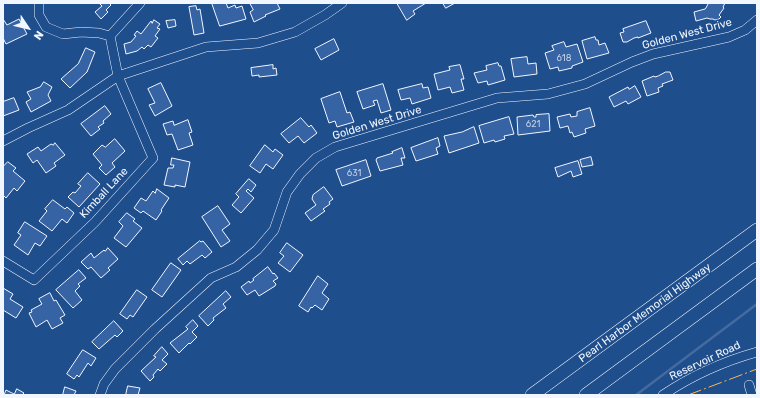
<!DOCTYPE html>
<html>
<head>
<meta charset="utf-8">
<style>
  body { margin:0 }
  #map { position:relative; width:760px; height:398px; overflow:hidden; background:#1f4e8c; font-family:Rubik,sans-serif }
  canvas { display:block }
  .frame { position:absolute; inset:0; border:4px solid #f2f6ff; pointer-events:none }
  .north { position:absolute; left:8px; top:8px; width:40px; height:40px; -webkit-text-stroke:3px #1f4e8c; paint-order:stroke; rotate:125deg; font-size:11px; font-weight:700; line-height:16px; text-align:center; color:#f2f6ff }
  .north::after { content:''; display:block; margin:auto; width:14px; height:18px; background:#f2f6ff; clip-path:polygon(50% 0,100% 100%,50% 72%,0 100%) }
</style>
</head>
<body>
<div id="map">
<canvas width="760" height="398"></canvas>
<div class="frame"></div>
<div class="north">N</div>
</div>
<script>
const c = document.querySelector('canvas').getContext('2d');
c.lineJoin = 'round';
function strokePath(path, color, width, dash) { c.strokeStyle = color; c.lineWidth = width; c.lineCap = dash ? 'butt' : 'round'; c.setLineDash(dash || []); c.stroke(path); }
function fillPath(path, color) { c.fillStyle = color; c.fill(path, 'evenodd'); }
function drawText(font, color, halo, rows, align = 'center') {
  c.font = font + ' Rubik,sans-serif'; c.lineWidth = 3; c.setLineDash([]); c.textBaseline = 'middle'; c.strokeStyle = halo; c.fillStyle = color; for (const [text, x, y, turn = 0] of rows) {
    c.save(); c.translate(x, y); c.rotate((+turn || 0) * Math.PI / 180); c.textAlign = isNaN(turn) ? turn : align; if (halo) c.strokeText(text, 0, 0); c.fillText(text, 0, 0); c.restore();
  }
}
const stream = new Path2D(`
  M636 395 757 304`);
const building = new Path2D(`
  M101 3H109L111 5 106 10 108 12 101 19 95 12 102 6 100 4Z
  M212 3H226L228 8 235 5 236 8 242 6 246 19 220 26Z
  M250 3H277L280 9 265 15 266 16 254 22 250 12 253 10Z
  M397 3H426L413 11 415 14 407 20Z
  M443 3H455L446 8Z
  M709 3H727H725L723 7 724 8 719 15 721 17 719 19 715 20 713 19H710L707 18 696 21 694 12 705 9Z
  M196 6 197 10 200 9 204 33 194 35 189 7Z
  M3 19 7 25 19 19 27 34 6 44 3 38Z
  M154 20 160 24 157 28 160 29 155 36 158 38 151 47 148 45 144 49 142 47 137 51 126 54 124 44 131 42 136 36 134 35 137 31 141 34 151 21 152 23Z
  M175 20 176 26 168 28 166 21Z
  M646 21 651 33 638 38V37L634 38 627 42H623L620 33 624 32 623 29Z
  M595 37 596 40H598L599 45 605 43 609 53 587 59 582 41Z
  M334 39 339 50 321 60 315 49Z
  M564 42 566 47 577 44 583 62 572 66V68L559 71 558 67 550 69 545 53 554 50 552 46Z
  M86 48 95 52 87 72 70 88 61 79 78 64Z
  M527 57 528 64 536 63 537 74 514 77 511 59Z
  M498 63 499 66H501L505 80 488 85 487 81 478 83 474 73 487 70 486 66Z
  M273 65V69L276 68 277 75 259 77V75L252 76 251 68Z
  M460 65 464 79H461L464 90 452 93 450 87 438 90 434 74 450 70 449 67Z
  M666 72H670L673 80 662 84 663 86 658 88 659 92 647 96 642 81 654 76 655 77 658 76Z
  M44 82 52 87 48 95 51 101 31 112 26 102 31 99 27 92 40 87Z
  M161 83 172 106 155 116 149 105 155 103 148 89Z
  M383 84 391 110 381 113 377 100 373 101 375 105 363 109 357 92Z
  M422 84 423 88 428 87 431 98 412 104 410 98 401 100 398 90Z
  M635 86 641 97 628 104 626 101 614 107 609 97 628 87 629 89Z
  M340 92 347 113 350 112 354 122 337 127 335 121 329 123 321 99Z
  M14 98 19 110 3 116V102Z
  M105 106 111 114 103 121 104 123 98 127 100 129 91 136 81 124Z
  M590 108 595 126 585 129 586 133 574 137 572 132 570 133 568 126 560 128 557 117 570 114 571 117 577 116V112Z
  M549 114 550 131 518 135 517 117 533 115 534 117H536V115Z
  M509 117 514 134 504 136 505 139 495 142 494 140 484 143 479 126Z
  M301 118 309 127 311 125 317 133 304 143 298 136 289 143 281 134Z
  M188 120 192 132 189 133 193 145 178 150 172 134 167 135 163 124 173 121 174 125Z
  M474 127 479 143 449 153 444 136 462 132Z
  M438 138 440 146 436 148 438 154 416 161 411 148Z
  M115 139 125 151 112 163 115 167 106 175 99 168 102 165 93 154 102 145 105 147Z
  M55 143 65 155 54 163 56 166 46 173 37 160 33 163 27 154 38 147 41 151 51 144 53 145Z
  M265 145 273 152 275 149 283 155 273 169 266 164 260 173 250 166Z
  M402 148 405 158H401L403 165 380 171 376 160 377 158 393 153 392 152Z
  M591 157 593 165 582 167 580 160Z
  M172 158 190 162 185 187 175 185V187L164 185 168 168H173L174 165H171Z
  M366 160 371 176 342 186 336 170Z
  M578 161 582 174 573 177 571 171 558 177 555 168Z
  M8 162 16 168 13 171 25 181 17 191 14 188 6 198 3 195V176L4 175 3 174V167Z
  M88 173 100 184 79 207 68 197 73 192 75 193 81 186 78 184Z
  M249 179 256 185 251 192 248 189 246 191 254 198 241 213 232 205 239 197 236 194Z
  M324 187 333 199 329 202 330 204 323 209 325 211 311 221 305 213 316 205 312 199 313 195Z
  M157 189 169 198 161 210 162 211 156 220 143 211 141 213 134 208 141 198 146 201 153 191 155 193Z
  M53 200 65 209 67 207 74 213 67 223 62 219 52 231 39 221 47 211 45 209Z
  M218 206 230 224 222 230 230 241 221 247 202 217Z
  M127 213 135 219 133 221 142 228 126 247 114 238 123 226 119 222Z
  M25 222 47 236 40 246 35 243 28 255 14 245 21 235 18 233Z
  M200 241 201 242 203 241 212 252 205 258 202 255 190 264 187 261 183 265 178 259Z
  M287 243 303 255 290 272 278 263 284 256 280 253Z
  M108 248 118 259 108 268 110 270 101 278 91 267 88 269 81 262 91 253 94 258 104 250 105 251Z
  M171 263 181 270 162 297 152 290Z
  M268 267 273 274 274 273 278 278 273 281 276 284 275 286 259 296 255 290 247 295 241 287 249 281 250 283 254 280 253 279Z
  M79 270 86 278 78 284 80 286 75 291 82 300 73 308 56 290Z
  M318 276 328 284 322 293 329 299 322 310 315 305 312 308 311 307 308 312 299 306Z
  M3 288 13 294 10 299 23 307 16 318 3 310Z
  M137 290 147 297 133 317 130 315 127 319 120 314Z
  M226 291 231 297 223 304 226 308 213 318 214 320 208 326 199 316Z
  M50 293 54 301 56 300 65 315 60 318 63 323 52 329 47 320 36 327 29 313 32 312 31 310 42 304 39 299Z
  M193 320 198 326 192 332 197 337 190 344 189 343 179 353 170 343 188 329 186 327Z
  M114 321 123 331 117 337 115 335 99 349 92 342Z
  M162 347 168 354 162 360 167 364 160 371 158 369 153 375 154 377 150 381 141 371 156 357 154 356Z
  M83 350 96 358 91 366 88 363 79 377 77 375 74 379 67 374Z
  M128 386 140 388 138 395H126Z
  M65 387 76 391 74 395H63Z
  M17 389 24 393 22 395H4L6 390 14 394Z`);
const minor = new Path2D(`
  M110 36 140 3
  M3 141 28 128 68 110 118 76 206 47 258 43 295 32 325 15 342 3
  M3 261 34 280 95 222 153 158 118 76 110 36 99 33 81 32 63 34 46 27 39 15V3
  M749 385 752 395
  M100 395 104 384 115 369 155 329 211 278 236 267 257 250 274 230 287 192 300 174 316 158 335 147 497 98 548 94 585 84 632 62 653 54 729 37 745 30 757 20
  M663 395C691 376 725 361 757 352`);
const highway = new Path2D(`
  M532 395 757 230
  M586 395 757 269`);
const power = new Path2D(`
  M688 395 757 369`);
const numberNames = [
  ["618",564,58],
  ["621",533,124],
  ["631",354,173]
];
const streetNames = [
  ["Golden West Drive",687,34,-15],
  ["Golden West Drive",377,123,-17],
  ["Kimball Lane",104,193,-47],
  ["Pearl Harbor Memorial Highway",645,313,-36],
  ["Reservoir Road",705,361,-25]
];
strokePath(stream, '#446ba0', 2.5);
fillPath(building, '#3563a3');
strokePath(building, '#f2f6ff', 1);
strokePath(minor, '#f2f6ff', 10);
strokePath(highway, '#f2f6ff', 14);
strokePath(minor, '#1f4e8c', 9);
strokePath(highway, '#1f4e8c', 13);
strokePath(power, '#ffb74d', 1, [14, 3, 2, 3]);
drawText('9px', '#c3d1e8', null, numberNames);
drawText('11px', '#f2f6ff', '#1f4e8c', streetNames);
</script>
</body>
</html>
